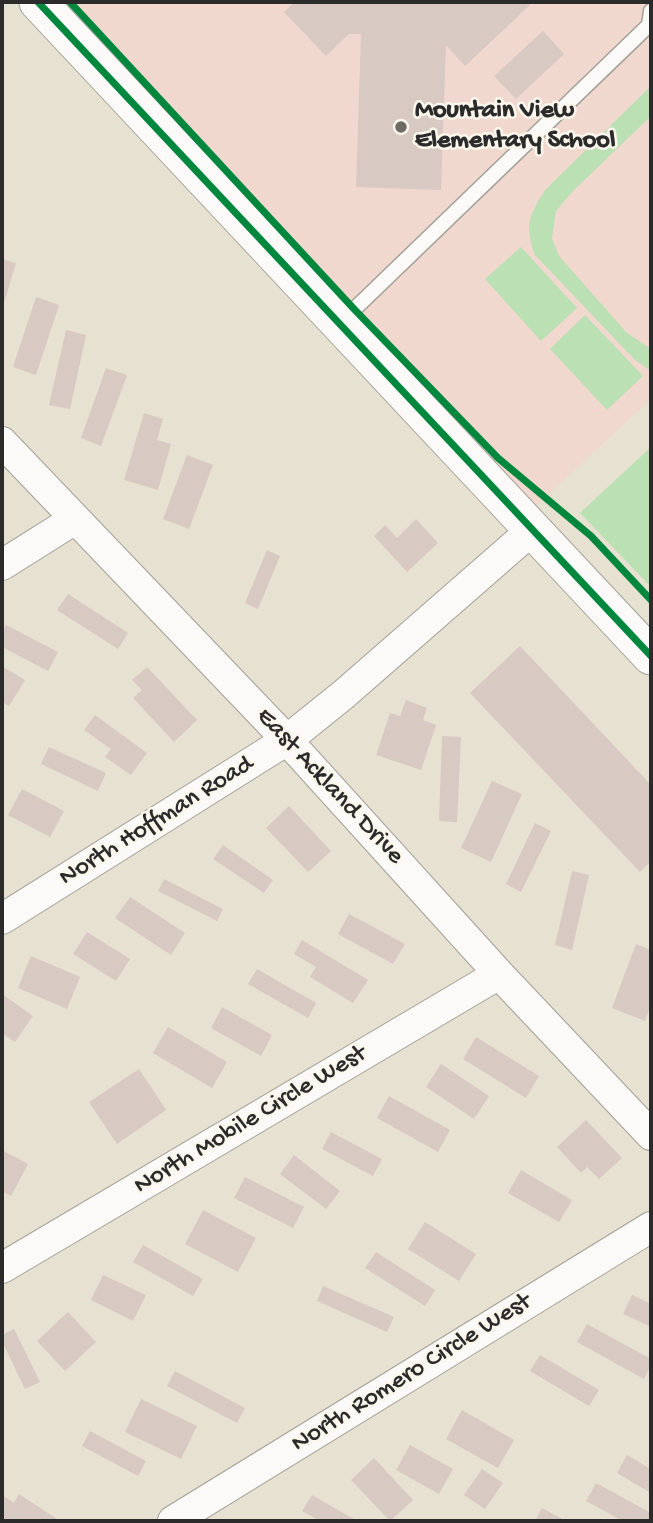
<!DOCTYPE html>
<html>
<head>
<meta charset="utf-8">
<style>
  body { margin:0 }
  #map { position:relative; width:653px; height:1523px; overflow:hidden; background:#e7e1d2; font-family:"Gochi Hand",sans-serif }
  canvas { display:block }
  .frame { position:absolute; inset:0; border:4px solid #2b2b2b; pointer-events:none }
</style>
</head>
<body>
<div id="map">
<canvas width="653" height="1523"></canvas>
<div class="frame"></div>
</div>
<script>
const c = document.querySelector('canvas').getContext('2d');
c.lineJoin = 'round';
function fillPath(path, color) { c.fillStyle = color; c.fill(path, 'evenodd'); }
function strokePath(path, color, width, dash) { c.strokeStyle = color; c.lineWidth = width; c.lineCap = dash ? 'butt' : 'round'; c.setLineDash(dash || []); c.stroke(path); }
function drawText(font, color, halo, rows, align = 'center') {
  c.font = font + ' "Gochi Hand",sans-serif'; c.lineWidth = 5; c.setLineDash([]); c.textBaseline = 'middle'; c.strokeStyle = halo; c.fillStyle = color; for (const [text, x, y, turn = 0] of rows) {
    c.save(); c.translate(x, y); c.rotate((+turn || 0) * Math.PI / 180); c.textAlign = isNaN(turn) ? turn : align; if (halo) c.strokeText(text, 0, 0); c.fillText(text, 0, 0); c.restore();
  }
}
const built = new Path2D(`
  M72 2H651V399L536 506Z`);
const green = new Path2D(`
  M651 86V116L573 191 556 211 552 238 559 256 627 333 651 349V371L635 360 535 255C524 225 529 216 545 190Z
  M521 247 577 308 541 341 485 279Z
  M585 315 643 376 607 410 550 349Z
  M651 447V587L580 513Z`);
const building = new Path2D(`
  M295 2H526L530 5 465 66 446 45 441 190 356 187 361 34H349L326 56 284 12Z
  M543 31 564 54 516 99 494 76Z
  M2 259 16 263 2 310Z
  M36 297 59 305 36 375 13 367Z
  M66 330 86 335 70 409 49 405Z
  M106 368 127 375 101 446 81 438Z
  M144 413 163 419 157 440 171 444 158 490 124 480Z
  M187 455 213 465 189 529 163 519Z
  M416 519 438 543 407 572 374 536 385 525 397 538Z
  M267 550 280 556 258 609 245 603Z
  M68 594 128 633 118 649 57 610Z
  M6 625 58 652 48 671 2 647V633Z
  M520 646 651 785V861L640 872 470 693Z
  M2 666 25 680 9 706 2 702Z
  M147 667 197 720 174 742 133 698 142 690 132 680Z
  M406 700 427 708 423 720 436 725 421 770 376 755 390 713 400 716Z
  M95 715 147 753 131 775 105 757 111 749 84 730Z
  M442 736 461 737 457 822 439 821Z
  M49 747 106 773 98 791 41 764Z
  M492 781 522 794 491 862 461 848Z
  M22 789 64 811 50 837 8 815Z
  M289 806 331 851 308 872 266 828Z
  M535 823 551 831 521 892 506 884Z
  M223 845 273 880 264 893 213 859Z
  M572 871 589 875 572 950 555 945Z
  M164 879 223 909 217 921 158 891Z
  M130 897 185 933 171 955 115 918Z
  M349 914 405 944 393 964 338 934Z
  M87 932 130 959 116 981 73 954Z
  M302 940 368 980 353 1003 310 977 316 967 294 954Z
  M636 944 651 950V1004L645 1021 612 1008Z
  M31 956 80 977 67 1009 18 988Z
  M257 969 316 1003 308 1018 248 984Z
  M2 994 33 1016 15 1042 2 1033Z
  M222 1007 272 1035 261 1056 211 1028Z
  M168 1027 227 1062 212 1088 153 1053Z
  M476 1037 539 1076 526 1098 463 1059Z
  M441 1064 489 1096 474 1119 426 1087Z
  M139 1069 166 1110 117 1144 89 1102Z
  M389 1096 450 1130 438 1152 377 1118Z
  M586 1120 622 1158 599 1179 587 1167 581 1173 557 1147Z
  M331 1132 382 1159 373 1176 322 1149Z
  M2 1150 28 1164 11 1196 2 1191Z
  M294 1155 340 1191 326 1209 280 1174Z
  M521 1170 572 1200 559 1222 508 1193Z
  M245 1177 304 1207 293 1228 234 1198Z
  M203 1210 256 1238 238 1272 185 1244Z
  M425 1222 476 1254 459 1281 408 1249Z
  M143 1245 203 1279 193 1296 133 1262Z
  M376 1252 435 1290 425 1306 365 1268Z
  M103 1275 146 1295 133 1321 91 1300Z
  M323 1286 394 1317 387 1332 317 1301Z
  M632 1295 651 1304V1327L623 1314Z
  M68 1312 96 1342 65 1371 37 1341Z
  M587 1324 651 1359V1365L644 1379 577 1342Z
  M14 1329 40 1382 25 1389 2 1341V1335Z
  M540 1355 599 1390 589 1406 530 1371Z
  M175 1371 245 1408 237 1423 167 1386Z
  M141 1399 197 1426 181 1459 125 1432Z
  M462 1410 514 1440 498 1468 446 1439Z
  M90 1431 146 1461 138 1476 82 1446Z
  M410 1445 453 1469 439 1494 396 1470Z
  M627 1455 651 1469V1493L617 1473Z
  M374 1458 413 1500 390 1521 351 1480Z
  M482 1469 503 1483 485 1509 464 1495Z
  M596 1483 651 1513 649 1521H623L586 1501Z
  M19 1494 57 1519 55 1521H2V1495L14 1503Z
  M312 1495 357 1521H320L302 1511Z
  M542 1508 566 1521H535Z`);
const service = new Path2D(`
  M340 323 649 25 651 11`);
const minor = new Path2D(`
  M2 442 287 740 499 974 651 1135
  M2 565 75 519
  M2 919 287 740 343 695 532 530
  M2 1268 499 974
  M173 1521 651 1227`);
const tertiary = new Path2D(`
  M38 2 651 656`);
const cycleway = new Path2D(`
  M38 2 651 656
  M70 2 354 309 498 458 591 536 651 600`);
const markers = [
  [401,127,7,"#6d6b65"]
];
const poiNames = [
  ["Mountain View",415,112],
  ["Elementary School",415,142]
];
const streetNames = [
  ["East Ackland Drive",329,787,47],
  ["North Hoffman Road",157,822,-32],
  ["North Mobile Circle West",251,1121,-31],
  ["North Romero Circle West",412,1374,-32]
];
fillPath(built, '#f0d8cf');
fillPath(green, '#bae0b3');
fillPath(building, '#d8c9c2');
strokePath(service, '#a3a097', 17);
strokePath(minor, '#a3a097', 32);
strokePath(tertiary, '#a3a097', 39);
strokePath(service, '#fbfaf8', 14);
strokePath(minor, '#fbfaf8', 30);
strokePath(tertiary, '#fbfaf8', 37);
strokePath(cycleway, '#00873e', 7);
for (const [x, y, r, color] of markers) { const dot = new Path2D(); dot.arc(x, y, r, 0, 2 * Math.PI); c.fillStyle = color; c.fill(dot); strokePath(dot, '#fbf7ec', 2.5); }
drawText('bold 26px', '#2b2b2b', '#fbf7ec', poiNames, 'left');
drawText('26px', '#2b2b2b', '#fbf7ec', streetNames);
</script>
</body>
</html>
